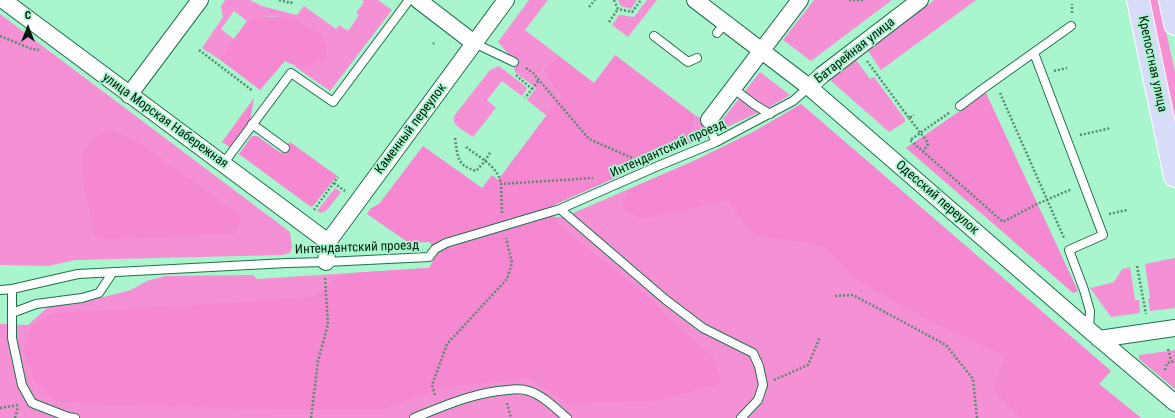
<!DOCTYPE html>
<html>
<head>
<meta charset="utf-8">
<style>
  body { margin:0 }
  #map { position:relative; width:1175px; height:418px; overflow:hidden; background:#a9f5cd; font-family:"Roboto Condensed",sans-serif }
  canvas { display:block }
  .north { position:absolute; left:8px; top:8px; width:40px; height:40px; -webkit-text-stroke:3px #a9f5cd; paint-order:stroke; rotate:0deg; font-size:11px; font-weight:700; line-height:16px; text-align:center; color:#001c0e }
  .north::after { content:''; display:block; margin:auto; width:14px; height:18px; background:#001c0e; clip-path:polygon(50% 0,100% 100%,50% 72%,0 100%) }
</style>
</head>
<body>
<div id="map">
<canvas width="1175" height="418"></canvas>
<div class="north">С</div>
</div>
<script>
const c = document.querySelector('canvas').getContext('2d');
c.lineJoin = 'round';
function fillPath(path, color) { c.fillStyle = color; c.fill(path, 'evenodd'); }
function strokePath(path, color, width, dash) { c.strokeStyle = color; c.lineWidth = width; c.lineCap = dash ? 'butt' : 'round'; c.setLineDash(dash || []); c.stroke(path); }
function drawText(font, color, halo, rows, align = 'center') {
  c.font = font + ' "Roboto Condensed",sans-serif'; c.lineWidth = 3.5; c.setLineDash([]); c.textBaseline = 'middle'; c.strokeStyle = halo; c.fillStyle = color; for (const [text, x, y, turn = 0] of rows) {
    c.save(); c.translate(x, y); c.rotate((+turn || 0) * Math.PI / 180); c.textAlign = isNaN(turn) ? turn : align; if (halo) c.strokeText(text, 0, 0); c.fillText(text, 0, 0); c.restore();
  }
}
const green = new Path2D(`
  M225 0H250L262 6 297 15 304 6 336 29 339 25 348 31 359 15 356 13 364 2 362 0H378L392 10 330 91 294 66H310L318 32C311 28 304 23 296 20 282 13 261 16 247 21L234 11 221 29 234 39 219 59 202 48 223 17 221 6Z
  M529 0H548L525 30 559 56 543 70 548 80 561 96 547 116 527 100 536 88 515 72 513 59 498 42Z
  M618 0H637L631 9 621 6Z
  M647 0H657L628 37 612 25 619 15 634 17Z
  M814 0H892L811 61 783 40Z
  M934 0H976L881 70 868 51Z
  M1148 0H1159L1175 72V128Z
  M0 14 290 232 292 247 290 253 282 255 75 260 49 266 0 265Z
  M856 60 870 79 874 77 905 119V122L889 132 830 80Z
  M499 66 525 86 527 89 522 96 502 81 487 100 496 108 473 137 458 127 454 122V116L490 70Z
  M760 72 790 95 766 109 673 152 692 132 696 116 719 124Z
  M801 104 1111 371 1099 384 1141 418H0V324L28 325 49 306 76 304 131 290 147 281 165 276 253 275 257 279 429 268 434 260V253L554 217H564L696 160 757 130Z
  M335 188 341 192 327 210 320 213 317 211Z
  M1175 258V308L1150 311 1148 299 1150 298 1145 264Z
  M1130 267 1135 300H1139L1140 313 1111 317 1090 288 1114 282 1122 269Z
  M1175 350V389L1139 359V355Z`);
const forest = new Path2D(`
  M285 16 296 19 318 32 327 44 326 58C308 68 303 70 285 61L260 90 219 59 247 21 257 17Z
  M615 55 696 116 692 132 673 152 552 206 554 217 559 225 653 301 678 328 715 358 721 384 655 401 568 404 530 378 448 387 381 410H295L112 405 58 402 37 386 23 352 30 328 53 313 257 301 313 297 335 279 352 273 429 268C436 258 434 252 430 242L409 243 367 214 371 208 379 204 423 146 482 188 492 175 498 180 561 96 548 80 543 70 559 56 594 83Z
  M986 93 1078 291 1073 293 906 148Z
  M254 98 250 121 231 148 222 142Z
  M801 104 1111 371 1099 384 1141 418H1021L993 390 1005 356 937 325 861 283 823 246 755 235 726 200 679 212 641 219 622 208 627 190 696 160 757 130Z
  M113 131 138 142 239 214 241 224 234 234 108 239 95 236 82 177V153L99 134Z
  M252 136H257L281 153 290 142 337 176 314 205 311 207 239 154Z`);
const path = new Path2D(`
  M279 0 291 3 293 0
  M614 0 618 9 632 12 641 0
  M849 0H864
  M589 7 595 0
  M1072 13V4
  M609 22 618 9
  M0 36 32 49 39 50
  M433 44 434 43
  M199 50 253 91
  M867 61 909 118 914 115
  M526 68 533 73 589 139 637 160
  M1054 71 1067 68
  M516 75 532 89 525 98
  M532 89 539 80
  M1000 93 1064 238
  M949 113 910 140 1003 222 1037 204 1072 189
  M909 118 926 140 928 144 923 152
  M1080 135 1111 128
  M455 138C458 156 456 165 476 171L485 161 491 151
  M466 147C479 157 499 167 501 184
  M334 183 345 191
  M314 210 338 177
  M502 213 501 184 593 178
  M1109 214 1127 210
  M1137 266 1146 314
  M835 296 853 295 946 345 973 379 977 418
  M1168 349 1171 361
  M1165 370 1167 363 1175 361
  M774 380 808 365 820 337
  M435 395 432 385 447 344 507 279 512 263 506 238
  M507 403 511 418
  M0 408 18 405
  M15 418 18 407
  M311 418 318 361 328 324 325 278`);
const service = new Path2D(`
  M717 33 725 23
  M654 36 688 62 697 58
  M474 43 514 62
  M1034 53 1103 235 1069 250 1084 290 1090 311 1089 329
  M734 89 755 105 770 114
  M960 106 984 88 1071 26
  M709 120 711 132 716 142
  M252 124 285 148
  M223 164 291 73 333 102 409 0
  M560 209 666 300 703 328 753 353 759 366 763 385 758 400 741 418
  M12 289V338L22 385 32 403 68 417 75 418
  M0 290 12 289 78 274 287 263 326 262 429 257 435 249 446 243 560 209 658 166 716 142 793 101 809 87
  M12 313 36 304 82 298 99 293 113 272
  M414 418C444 406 475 392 508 390 515 389 523 389 529 391 544 396 556 409 567 418`);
const minor = new Path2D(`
  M3 0 328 242
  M418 0 474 43
  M695 0 809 87 1089 330 1175 403
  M809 87 822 75 920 0
  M129 95 200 0
  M709 120 800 0
  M326 262 328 242 506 0
  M1099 339 1175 328`);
const primary = new Path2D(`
  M1138 0 1175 176
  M1170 0 1175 24`);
const streetNames = [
  ["Батарейная улица",855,51,-38],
  ["Крепостная улица",1152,64,78],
  ["улица Морская Набережная",165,121,36],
  ["Каменный переулок",411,129,-53],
  ["Интендантский проезд",668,149,-24],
  ["Одесский переулок",937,198,41],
  ["Интендантский проезд",357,248,-2]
];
fillPath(green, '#f690d4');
fillPath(forest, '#f588d1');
strokePath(service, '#216f4d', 10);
strokePath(minor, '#216f4d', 18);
strokePath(primary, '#fff', 24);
strokePath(path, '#568b70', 2.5, [2, 2]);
strokePath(service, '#fff', 8);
strokePath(minor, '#fff', 16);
strokePath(primary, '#d9dcf8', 22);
drawText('13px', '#001c0e', '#a9f5cd', streetNames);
</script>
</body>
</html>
